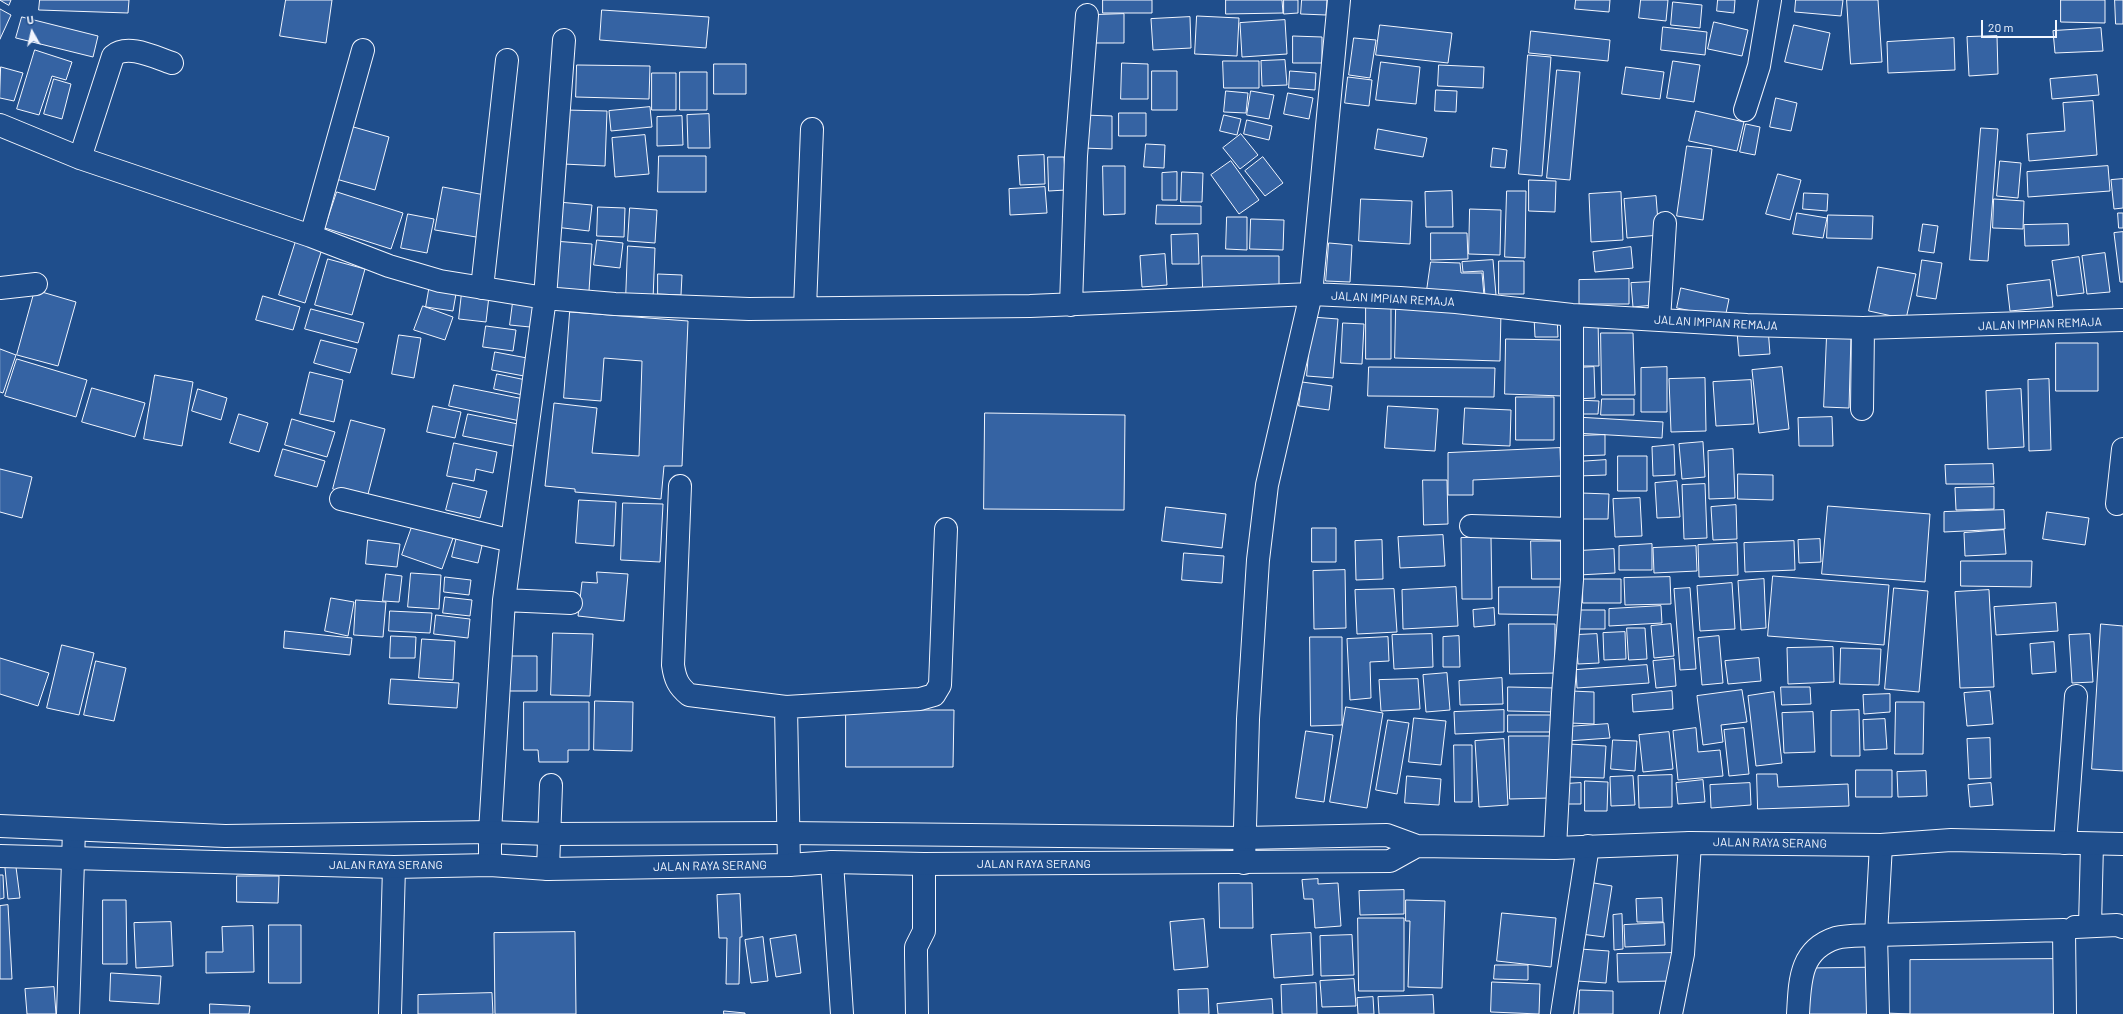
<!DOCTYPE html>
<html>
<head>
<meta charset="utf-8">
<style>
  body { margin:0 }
  #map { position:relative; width:2123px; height:1014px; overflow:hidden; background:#1f4e8c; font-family:Barlow,sans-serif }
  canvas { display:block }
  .north { position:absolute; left:12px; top:12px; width:40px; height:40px; -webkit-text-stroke:3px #1f4e8c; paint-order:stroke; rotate:352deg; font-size:11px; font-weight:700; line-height:16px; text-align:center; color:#f2f6ff }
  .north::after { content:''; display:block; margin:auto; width:14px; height:18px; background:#f2f6ff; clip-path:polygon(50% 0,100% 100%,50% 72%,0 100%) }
  .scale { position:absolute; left:1981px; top:20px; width:76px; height:18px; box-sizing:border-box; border:2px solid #f2f6ff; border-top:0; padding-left:5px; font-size:12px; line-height:14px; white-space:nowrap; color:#f2f6ff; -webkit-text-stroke:3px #1f4e8c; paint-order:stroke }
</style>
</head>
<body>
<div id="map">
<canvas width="2123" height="1014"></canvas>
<div class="north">U</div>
<div class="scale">20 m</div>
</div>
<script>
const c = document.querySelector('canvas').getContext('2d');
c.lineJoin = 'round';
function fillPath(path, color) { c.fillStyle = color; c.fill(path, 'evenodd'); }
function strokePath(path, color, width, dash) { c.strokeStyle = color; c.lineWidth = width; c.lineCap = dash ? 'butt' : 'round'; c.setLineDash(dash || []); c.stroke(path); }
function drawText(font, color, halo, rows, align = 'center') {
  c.font = font + ' Barlow,sans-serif'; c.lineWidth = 3; c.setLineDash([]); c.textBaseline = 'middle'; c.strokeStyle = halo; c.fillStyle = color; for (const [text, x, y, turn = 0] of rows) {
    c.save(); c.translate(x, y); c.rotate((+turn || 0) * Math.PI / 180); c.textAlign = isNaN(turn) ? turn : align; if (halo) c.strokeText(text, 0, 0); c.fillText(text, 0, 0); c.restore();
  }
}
const building = new Path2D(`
  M0 0H11L9 5Z
  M40 0H129L128 13 39 10Z
  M286 0H332L326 43 280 36Z
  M1103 0H1152V13H1103Z
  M1226 0H1282L1283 13 1226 14Z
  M1284 0H1298V13L1284 14Z
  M1302 0H1327L1326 15 1301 14Z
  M1576 0H1610L1609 12 1575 9Z
  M1641 0H1668L1666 21 1639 18Z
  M1718 0H1735L1734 13 1717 11Z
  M1796 0H1843L1841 16 1795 12Z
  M1847 0H1878L1882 62 1851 64Z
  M2061 0H2105V23L2061 22Z
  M2115 0H2123V24H2116Z
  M1673 2 1702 5 1700 28 1671 25Z
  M0 9 11 15 0 39Z
  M602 10 709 17 706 48 600 40Z
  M1124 14V43H1094V15Z
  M1197 16 1239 18 1237 56 1195 54Z
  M22 17 98 36 93 57 16 38Z
  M1190 17 1191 48 1153 50 1151 19Z
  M1285 20 1287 54 1242 57 1240 23Z
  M1714 22 1748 30 1742 56 1708 49Z
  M1380 25 1452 33 1448 63 1376 55Z
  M1794 25 1830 33 1822 70 1785 62Z
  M1663 27 1707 32 1705 55 1661 50Z
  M2101 28 2103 51 2055 53 2053 31Z
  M1531 31 1610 40 1608 61 1529 53Z
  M1293 36 1322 37V63H1293Z
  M1997 36 1998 74 1969 76 1967 37Z
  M1354 38 1376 40 1370 78 1349 75Z
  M1954 38 1955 70 1888 73 1887 42Z
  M35 50 72 62 66 80 52 76 39 115 17 109Z
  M1528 55 1551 57 1542 176 1519 174Z
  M1285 60 1287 85 1262 86 1261 61Z
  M1223 61H1259V88H1224Z
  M1673 61 1700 65 1694 102 1667 98Z
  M1381 62 1420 67 1416 104 1376 100Z
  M1122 63 1148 64V99H1121Z
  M714 64H746V94H714Z
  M577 65 650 66 649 99 576 97Z
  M1439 65 1484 67 1483 88 1438 86Z
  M1 67 23 73 14 101 0 98Z
  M1626 67 1664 72 1660 99 1622 94Z
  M1557 70 1580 72 1570 180 1547 178Z
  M1152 71H1177V110H1152Z
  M1290 71 1316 73 1315 90 1289 88Z
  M680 72H707V110H680Z
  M652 73H676V110H652Z
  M2097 75 2099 95 2052 99 2050 79Z
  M1348 77 1372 80 1369 106 1345 103Z
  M54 79 71 84 62 119 44 114Z
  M1436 90 1457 91 1456 112 1435 111Z
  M1226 91 1248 93 1246 113 1224 112Z
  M1251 91 1274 95 1269 119 1247 115Z
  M1288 93 1313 98 1309 119 1284 114Z
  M1776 98 1797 103 1791 131 1770 127Z
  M2093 101 2097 155 2029 161 2027 134 2065 131 2063 103Z
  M650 107 652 127 611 131 609 111Z
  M565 110 607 111 605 166 563 164Z
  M1696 111 1744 122 1737 151 1689 141Z
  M1119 113H1146V136H1119Z
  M709 114 710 148H688L687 115Z
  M1083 115 1112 116V149L1082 148Z
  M1224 115 1241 119 1237 135 1220 131Z
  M682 116 683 145 657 146V117Z
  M1247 120 1272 126 1269 140 1244 134Z
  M1746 124 1760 127 1755 155 1740 152Z
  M350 126 389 137 375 190 336 179Z
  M1981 128 1998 129 1988 261 1970 260Z
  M1378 129 1427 138 1423 157 1375 149Z
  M1241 134 1258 155 1240 169 1223 148Z
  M645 135 649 174 615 177 612 138Z
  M1146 144 1165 145 1164 168 1144 167Z
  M1687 146 1712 149 1703 220 1677 216Z
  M1493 148 1507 150 1505 168 1491 167Z
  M1044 155 1045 184 1020 185 1018 156Z
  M659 156H706V192H658Z
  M1048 157H1064L1066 190 1049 191Z
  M1263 157 1283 183 1265 196 1245 171Z
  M1231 161 1259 200 1239 214 1211 175Z
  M2000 161 2021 163 2018 198 1997 196Z
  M1103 166H1125V214L1104 215Z
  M2108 166 2110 191 2028 197 2027 172Z
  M1177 172V200H1162V173Z
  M1182 172 1203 173 1202 202H1181Z
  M1778 174 1801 180 1790 220 1766 214Z
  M2123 179V208L2114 209 2111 180Z
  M1529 180 1556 181 1555 212 1529 211Z
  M443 187 490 196 482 238 435 230Z
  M1045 187 1047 213 1010 215 1009 189Z
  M1452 191 1453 227H1426L1425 192Z
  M1507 191H1526L1525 258 1505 257Z
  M337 192 403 213 391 249 325 228Z
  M1621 192 1623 240 1591 242 1589 194Z
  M1804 193 1828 194 1827 211 1803 209Z
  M1656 196 1659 235 1627 238 1624 199Z
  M1361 199 1412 201 1410 244 1359 241Z
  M1994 199 2024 201 2023 229 1993 228Z
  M558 202 592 205 589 231 555 227Z
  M1157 205 1201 206V224H1156Z
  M598 207 625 208 624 237 597 236Z
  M630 208 657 210 655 243 628 241Z
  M1470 209 1501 210 1500 255 1469 254Z
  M1797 213 1827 218 1823 238 1793 234Z
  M2118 213H2123V228H2119Z
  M408 214 434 219 427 253 401 248Z
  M1828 215 1873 216 1872 239 1827 238Z
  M1227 217H1247V250L1226 249Z
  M1251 219 1284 220 1283 250 1250 249Z
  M1923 224 1938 226 1934 253 1919 251Z
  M2068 224 2069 245 2025 246 2024 225Z
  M2123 232V282H2120L2114 233Z
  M1431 233H1467L1468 259 1431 260Z
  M1198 234 1199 264H1172L1171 235Z
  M597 240 623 243 620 268 594 265Z
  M296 241 322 249 305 303 279 295Z
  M554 241 592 244 589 291 552 289Z
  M1329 243 1352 245 1350 282 1326 281Z
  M628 246 655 248 653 300 626 299Z
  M1631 247 1633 268 1595 272 1593 252Z
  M2105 253 2110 292 2087 294 2082 256Z
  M1165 254 1167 285 1142 287 1140 256Z
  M1202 256H1279V288L1203 289Z
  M2079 257 2084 293 2057 296 2052 261Z
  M328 259 365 269 352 315 315 305Z
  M1493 260 1496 295 1485 296 1483 271 1463 272 1462 262Z
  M1922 260 1942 263 1936 299 1917 296Z
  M1499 261H1524V294H1499Z
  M1431 262 1460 263 1461 273H1482L1484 296 1427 290Z
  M1878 267 1916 274 1906 319 1869 311Z
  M658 274 682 275 681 295 658 294Z
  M1629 279V304H1579V280Z
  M2050 280 2053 307 2010 311 2007 285Z
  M1652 282 1654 305 1633 307 1631 283Z
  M430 284 457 288 453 311 426 307Z
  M1681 288 1729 299 1725 318 1677 308Z
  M35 290 76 302 58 366 17 355Z
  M462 292 489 296 486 322 459 319Z
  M263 296 300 307 293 330 256 320Z
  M1366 301H1391V359H1366Z
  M513 302 542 306 540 328 510 325Z
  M423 306 453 317 445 340 414 330Z
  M311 309 364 323 358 343 305 329Z
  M1396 309 1501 311 1500 361 1395 358Z
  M570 312 688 321 682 466H664L661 499 575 492V489L545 486 554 403 597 408 592 453 639 456 642 361 604 358 601 401 564 398Z
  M1557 316 1558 337H1535L1534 317Z
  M1312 317 1338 319 1333 378 1307 376Z
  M1578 321H1598L1599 366H1579Z
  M1343 323 1364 324 1362 364 1341 363Z
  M486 326 516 330 513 351 483 347Z
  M1768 328 1770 354 1739 356 1737 331Z
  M1601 333H1633L1635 395H1602Z
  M399 335 421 338 414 378 392 374Z
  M1827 335H1851L1849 408 1824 407Z
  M1506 339 1564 340 1563 396 1505 394Z
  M321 340 357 349 350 373 314 363Z
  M2056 343H2098V391H2056Z
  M0 349 16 355 3 393 0 392Z
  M495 352 527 358 524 376 492 370Z
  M17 359 87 380 76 417 5 396Z
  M1369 367 1495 368 1494 397 1368 396Z
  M1594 367 1595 398 1575 399V368Z
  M1667 367V412H1641V368Z
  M1782 367 1789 429 1759 433 1752 370Z
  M310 372 343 380 334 422 300 414Z
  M497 374 526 380 523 395 494 389Z
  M155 375 193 382 182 446 144 439Z
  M1705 378 1706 431 1671 432 1669 379Z
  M2049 379 2051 450 2029 451 2028 380Z
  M1751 380 1754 424 1716 426 1713 382Z
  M1302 382 1332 386 1329 410 1299 406Z
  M454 385 529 400 525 422 449 406Z
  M92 388 145 403 135 437 82 422Z
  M198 389 227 398 221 420 192 411Z
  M2021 389 2024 447 1988 449 1986 391Z
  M1516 397H1554V440H1516Z
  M1602 399H1634V415H1601Z
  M1575 400 1599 401 1598 414H1574Z
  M433 406 461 412 455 438 427 432Z
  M1388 406 1438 409 1435 451 1385 448Z
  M1465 408 1511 410 1510 446 1463 444Z
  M985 413 1125 415 1124 510 984 509Z
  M239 414 268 423 259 452 230 443Z
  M468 414 523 425 518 447 463 436Z
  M1576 417 1663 422 1662 438 1575 433Z
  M1832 417 1833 446H1799L1798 418Z
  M292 419 335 432 327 457 285 445Z
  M351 420 385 429 367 498 333 489Z
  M1605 435V455L1577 456 1576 436Z
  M1703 442 1705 477 1682 479 1679 444Z
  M454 443 497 452 493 473 476 469 474 481 447 476Z
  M1674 445 1675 475 1653 476 1652 447Z
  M1560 448 1561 476 1473 480V495H1448V453Z
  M283 449 325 461 317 487 275 476Z
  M1733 449 1735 498 1709 499 1708 451Z
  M1618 456H1647V491H1618Z
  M1606 460V475L1578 476 1577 462Z
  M1993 464 1994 484H1946L1945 465Z
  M0 469 32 477 22 518 0 512Z
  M1738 474 1773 475V500L1738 499Z
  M1423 480H1447L1448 524 1424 525Z
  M1677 481 1680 517 1657 518 1655 483Z
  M453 483 487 491 480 518 446 510Z
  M1705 484 1707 538 1684 539 1682 485Z
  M1994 487V509L1956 510 1955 488Z
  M1581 493 1609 494 1608 519H1580Z
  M1640 498 1642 536 1615 537 1613 499Z
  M579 500 616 502 614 546 576 543Z
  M623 503 663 504 660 562 621 560Z
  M1736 505 1737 539 1713 540 1711 507Z
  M1828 506 1930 514 1925 582 1822 574Z
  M1166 507 1226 514 1222 548 1162 541Z
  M2004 510 2005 529 1944 532V512Z
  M2047 512 2089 518 2085 545 2043 539Z
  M413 524 453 538 442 569 402 555Z
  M1312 528H1336V562H1312Z
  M2004 530 2006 554 1965 556 1964 533Z
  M458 532 484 537 478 563 452 557Z
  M1443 535 1445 566 1400 568 1398 537Z
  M1491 537 1492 599H1462L1461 538Z
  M1820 539 1821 562 1799 563 1798 540Z
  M368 540 400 544 397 567 366 564Z
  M1382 540 1383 579 1356 580 1355 541Z
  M1531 541H1564V579H1532Z
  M1794 541 1795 570 1745 572 1744 543Z
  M1737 543 1738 575 1699 577 1698 545Z
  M1652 544V570H1619V546Z
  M1696 546 1697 571 1654 573 1653 548Z
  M1614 549 1615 573 1579 575 1578 551Z
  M1184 553 1224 556 1222 583 1182 580Z
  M1961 561H2032L2031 587 1961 586Z
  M1345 570 1346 628 1314 629 1313 571Z
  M597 572 628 574 624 621 578 616 582 582 597 583Z
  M411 573 441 575 439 609 408 607Z
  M386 574 402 576 399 602 383 601Z
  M1773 576 1889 585 1884 645 1768 636Z
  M445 577 471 580 469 595 444 592Z
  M1670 577 1671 604 1625 605 1624 578Z
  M1583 579H1621V603H1583Z
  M1764 579 1766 628 1741 630 1738 581Z
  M1732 583 1735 629 1700 631 1697 586Z
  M1456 587 1458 626 1403 629 1402 590Z
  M1499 587H1561V615L1499 614Z
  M1690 588 1696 669 1680 670 1674 589Z
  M1894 588 1928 591 1919 692 1885 689Z
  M1394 589 1397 632 1357 634 1355 590Z
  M1989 590 1994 687 1960 688 1955 592Z
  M445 597 472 600 470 616 443 613Z
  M331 598 354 602 348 636 325 631Z
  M356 600 386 602 383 637 354 635Z
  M2056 603 2058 631 1996 635 1994 607Z
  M1661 606 1662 623 1609 626V609Z
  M1494 608 1495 625 1474 627 1473 610Z
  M1577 610H1605V629H1576Z
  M390 611 432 613 430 633 389 631Z
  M436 615 470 619 468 638 434 634Z
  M1509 624H1555V673L1510 674Z
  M1671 624 1674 656 1654 658 1651 626Z
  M2101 624 2123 626V771L2092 769Z
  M1627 628H1645L1647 659 1629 660Z
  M285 631 352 638 350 655 284 648Z
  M1625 632 1626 659 1604 660 1603 633Z
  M553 633 593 634 590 696 551 695Z
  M1432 634 1433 667 1394 669 1392 635Z
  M1597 634 1599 663 1578 664 1576 635Z
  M2090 634 2093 682 2072 683 2069 635Z
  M391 636 416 637 415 658H390Z
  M1459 636 1460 667H1443V637Z
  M1719 636 1723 683 1702 685 1698 638Z
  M1310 637H1342V725L1311 726Z
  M1388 637 1389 661 1370 662 1371 698 1350 700 1347 639Z
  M422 639 455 641 453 680 419 678Z
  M2054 642 2056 672 2032 674 2030 644Z
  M62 645 94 653 79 715 47 708Z
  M1833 647 1834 682 1788 684 1787 648Z
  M1841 648 1881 649 1879 685 1840 684Z
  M510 656H537V691H510Z
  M0 658 49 673 38 706 0 694Z
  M1759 658 1761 681 1728 684 1725 661Z
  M1674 659 1676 686 1656 688 1653 661Z
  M96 661 126 668 114 721 84 715Z
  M1647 665 1649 683 1577 688 1576 670Z
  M1447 673 1450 710 1426 712 1423 675Z
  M1502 678 1503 704 1460 705 1459 681Z
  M391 679 459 683 457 708 389 704Z
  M1418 679 1420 709 1381 711 1379 680Z
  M1508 687 1557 688V712L1508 711Z
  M1781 687H1810L1811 704 1782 705Z
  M1742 690 1747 722 1721 725 1723 742 1703 745 1697 696Z
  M1571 691 1594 692V724L1570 723Z
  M1672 691 1673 709 1633 712 1632 695Z
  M1990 691 1993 724 1967 726 1964 693Z
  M1774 692 1782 763 1756 766 1748 696Z
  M1890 694V712L1864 714 1863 695Z
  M595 701 633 702 632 751 594 750Z
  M524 702H589V750H568V762H539L538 750H524Z
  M1896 702H1924L1923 754H1895Z
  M1346 707 1383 713 1367 808 1330 802Z
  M846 710H954L953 767H846Z
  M1504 710V732L1455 734 1454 712Z
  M1859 710 1860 756H1831V711Z
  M1813 712 1815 752 1784 753 1782 713Z
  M1508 715H1554V732H1508Z
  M1414 718 1446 721 1441 765 1409 762Z
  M1885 719 1887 749 1864 750 1863 720Z
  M1388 720 1409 723 1397 794 1376 790Z
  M1608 724 1610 738 1567 741 1566 727Z
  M1696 728 1698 752 1720 750 1723 776 1678 780 1673 731Z
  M1744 728 1749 774 1729 776 1724 730Z
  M1306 731 1333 735 1324 802 1296 798Z
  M1669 732 1673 769 1643 772 1639 735Z
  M1509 736H1550L1551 798 1510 799Z
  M1990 738 1991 778 1969 779 1967 739Z
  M1504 739 1508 805 1479 807 1475 741Z
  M1613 740 1637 741 1635 771 1611 769Z
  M1569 744 1606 746 1604 778 1567 777Z
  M1454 745H1472V802H1455Z
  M1856 770H1892V797H1856Z
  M1926 771 1927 796 1898 797 1897 772Z
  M1757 774H1777L1778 787 1848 784 1849 806 1758 809Z
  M1672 775V807L1639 808 1638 776Z
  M1407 776 1441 779 1439 805 1405 803Z
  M1633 776 1635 805 1611 806 1610 777Z
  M1703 780 1705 802 1678 804 1676 783Z
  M1585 781 1608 782 1607 811H1585Z
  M1581 783V804H1564V784Z
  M1750 783 1751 805 1711 808 1710 785Z
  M1991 783 1993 805 1970 807 1968 785Z
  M16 867 20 898 8 899 5 868Z
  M0 875H3L4 898 0 899Z
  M237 876H279L278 903 237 902Z
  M1318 879V884L1338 883 1341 926 1315 928 1313 899H1304L1302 880Z
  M1588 882 1612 886 1604 937 1581 934Z
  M1219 883H1252L1253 928H1220Z
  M1404 890V914L1360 915 1359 891Z
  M740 894 742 937H740L739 984H726L727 938H719L717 895Z
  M1662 898 1663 922H1637L1636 899Z
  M103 900H126L127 964H103Z
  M1406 900 1445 901 1442 988 1408 987 1410 921H1406Z
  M8 905 12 979H0V906Z
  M1502 913 1556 918 1551 967 1497 961Z
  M1622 914 1623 949 1614 950 1613 915Z
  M1358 918H1404V991H1359Z
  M1204 919 1208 967 1174 970 1170 922Z
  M171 922 173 966 136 968 134 923Z
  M1664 923 1665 945 1625 947 1624 925Z
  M269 925H301V983H269Z
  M253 926 254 972 206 973V952H223L222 927Z
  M575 932 576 1014H495L494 933Z
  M1311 933 1313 975 1274 978 1271 935Z
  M796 935 801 973 776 977 770 939Z
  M1352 935 1354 975 1321 976 1320 936Z
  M763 937 768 981 751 983 745 940Z
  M1580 949 1609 951 1606 983 1577 981Z
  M1672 953 1673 981 1618 982 1617 954Z
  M2057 959V1014H1808V968L1886 967V1013L1910 1014V960Z
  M1495 965H1528V980L1494 979Z
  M111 973 161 976 159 1004 110 1001Z
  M1354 979 1356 1006 1322 1007 1320 981Z
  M1492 982 1540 984 1539 1014 1491 1012Z
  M1316 983 1317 1014H1282L1281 985Z
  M54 987 56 1014H27L25 989Z
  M1208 989 1209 1014H1179L1178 990Z
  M1580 990 1613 991V1014H1579Z
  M492 993 493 1014H418V995Z
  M1433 995 1434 1014H1379L1378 997Z
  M1373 997 1374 1014H1358L1357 998Z
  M1272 999 1273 1014H1218L1217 1004Z
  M210 1004 250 1006 249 1014H210Z
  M724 1011 745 1013V1014H724Z`);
const minor = new Path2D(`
  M1745 110 1759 66 1770 0
  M0 125 80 158 311 236 389 266 440 281 545 298 615 304 749 309 1030 306 1311 294 1400 298 1456 302 1572 315 1747 325 1863 328 2123 320
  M80 158 113 56C128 43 156 58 172 63
  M311 236 363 50
  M0 288 36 284
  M482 288 507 60
  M1071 305 1076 156 1087 15
  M805 308 812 129
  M1659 320 1665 223
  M1862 409 1863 328
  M680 486 673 665C675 679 678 686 689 695L786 707
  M341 499 512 541
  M2117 504 2123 449
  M1471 526 1571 529
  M504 600 571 603
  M2065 843 2076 696
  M1555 848 1563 694 1572 580V315
  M832 862 842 1014
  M1244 863 1248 719 1258 560 1267 485 1311 294 1339 0
  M490 865V832L504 600 545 298 564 40
  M789 865 786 707 920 699 934 695 940 685 946 529
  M548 869 551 785
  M2090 926 2092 844
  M2075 927 2117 925 2123 927
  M68 1014 74 830
  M390 1014 394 867
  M917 1014 916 954V947L924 931V864
  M1562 1014 1588 846
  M1671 1014 1683 954 1690 843
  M1798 1014C1800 982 1799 950 1836 938 1848 935 1863 936 1876 935L1881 845
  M1878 1014 1876 935 2064 930 2065 1014`);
const highway = new Path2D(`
  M0 826 225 836 490 832 549 834 787 833 1243 838 1387 835 1417 846 1555 848 1690 843 1881 845 1951 840 2123 844
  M0 856 394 867 490 865 548 869 789 865 832 862 924 864 1390 861 1417 846`);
const streetNames = [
  ["JALAN IMPIAN REMAJA",1393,299,3],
  ["JALAN IMPIAN REMAJA",1716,323,3],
  ["JALAN IMPIAN REMAJA",2040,324,-2],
  ["JALAN RAYA SERANG",1770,843,1],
  ["JALAN RAYA SERANG",1034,864],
  ["JALAN RAYA SERANG",386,865],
  ["JALAN RAYA SERANG",710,866,-1]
];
fillPath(building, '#3563a3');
strokePath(building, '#f2f6ff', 1);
strokePath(minor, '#f2f6ff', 24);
strokePath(highway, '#f2f6ff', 24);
strokePath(minor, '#1f4e8c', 22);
strokePath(highway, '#1f4e8c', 22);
drawText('12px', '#f2f6ff', '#1f4e8c', streetNames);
</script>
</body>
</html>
